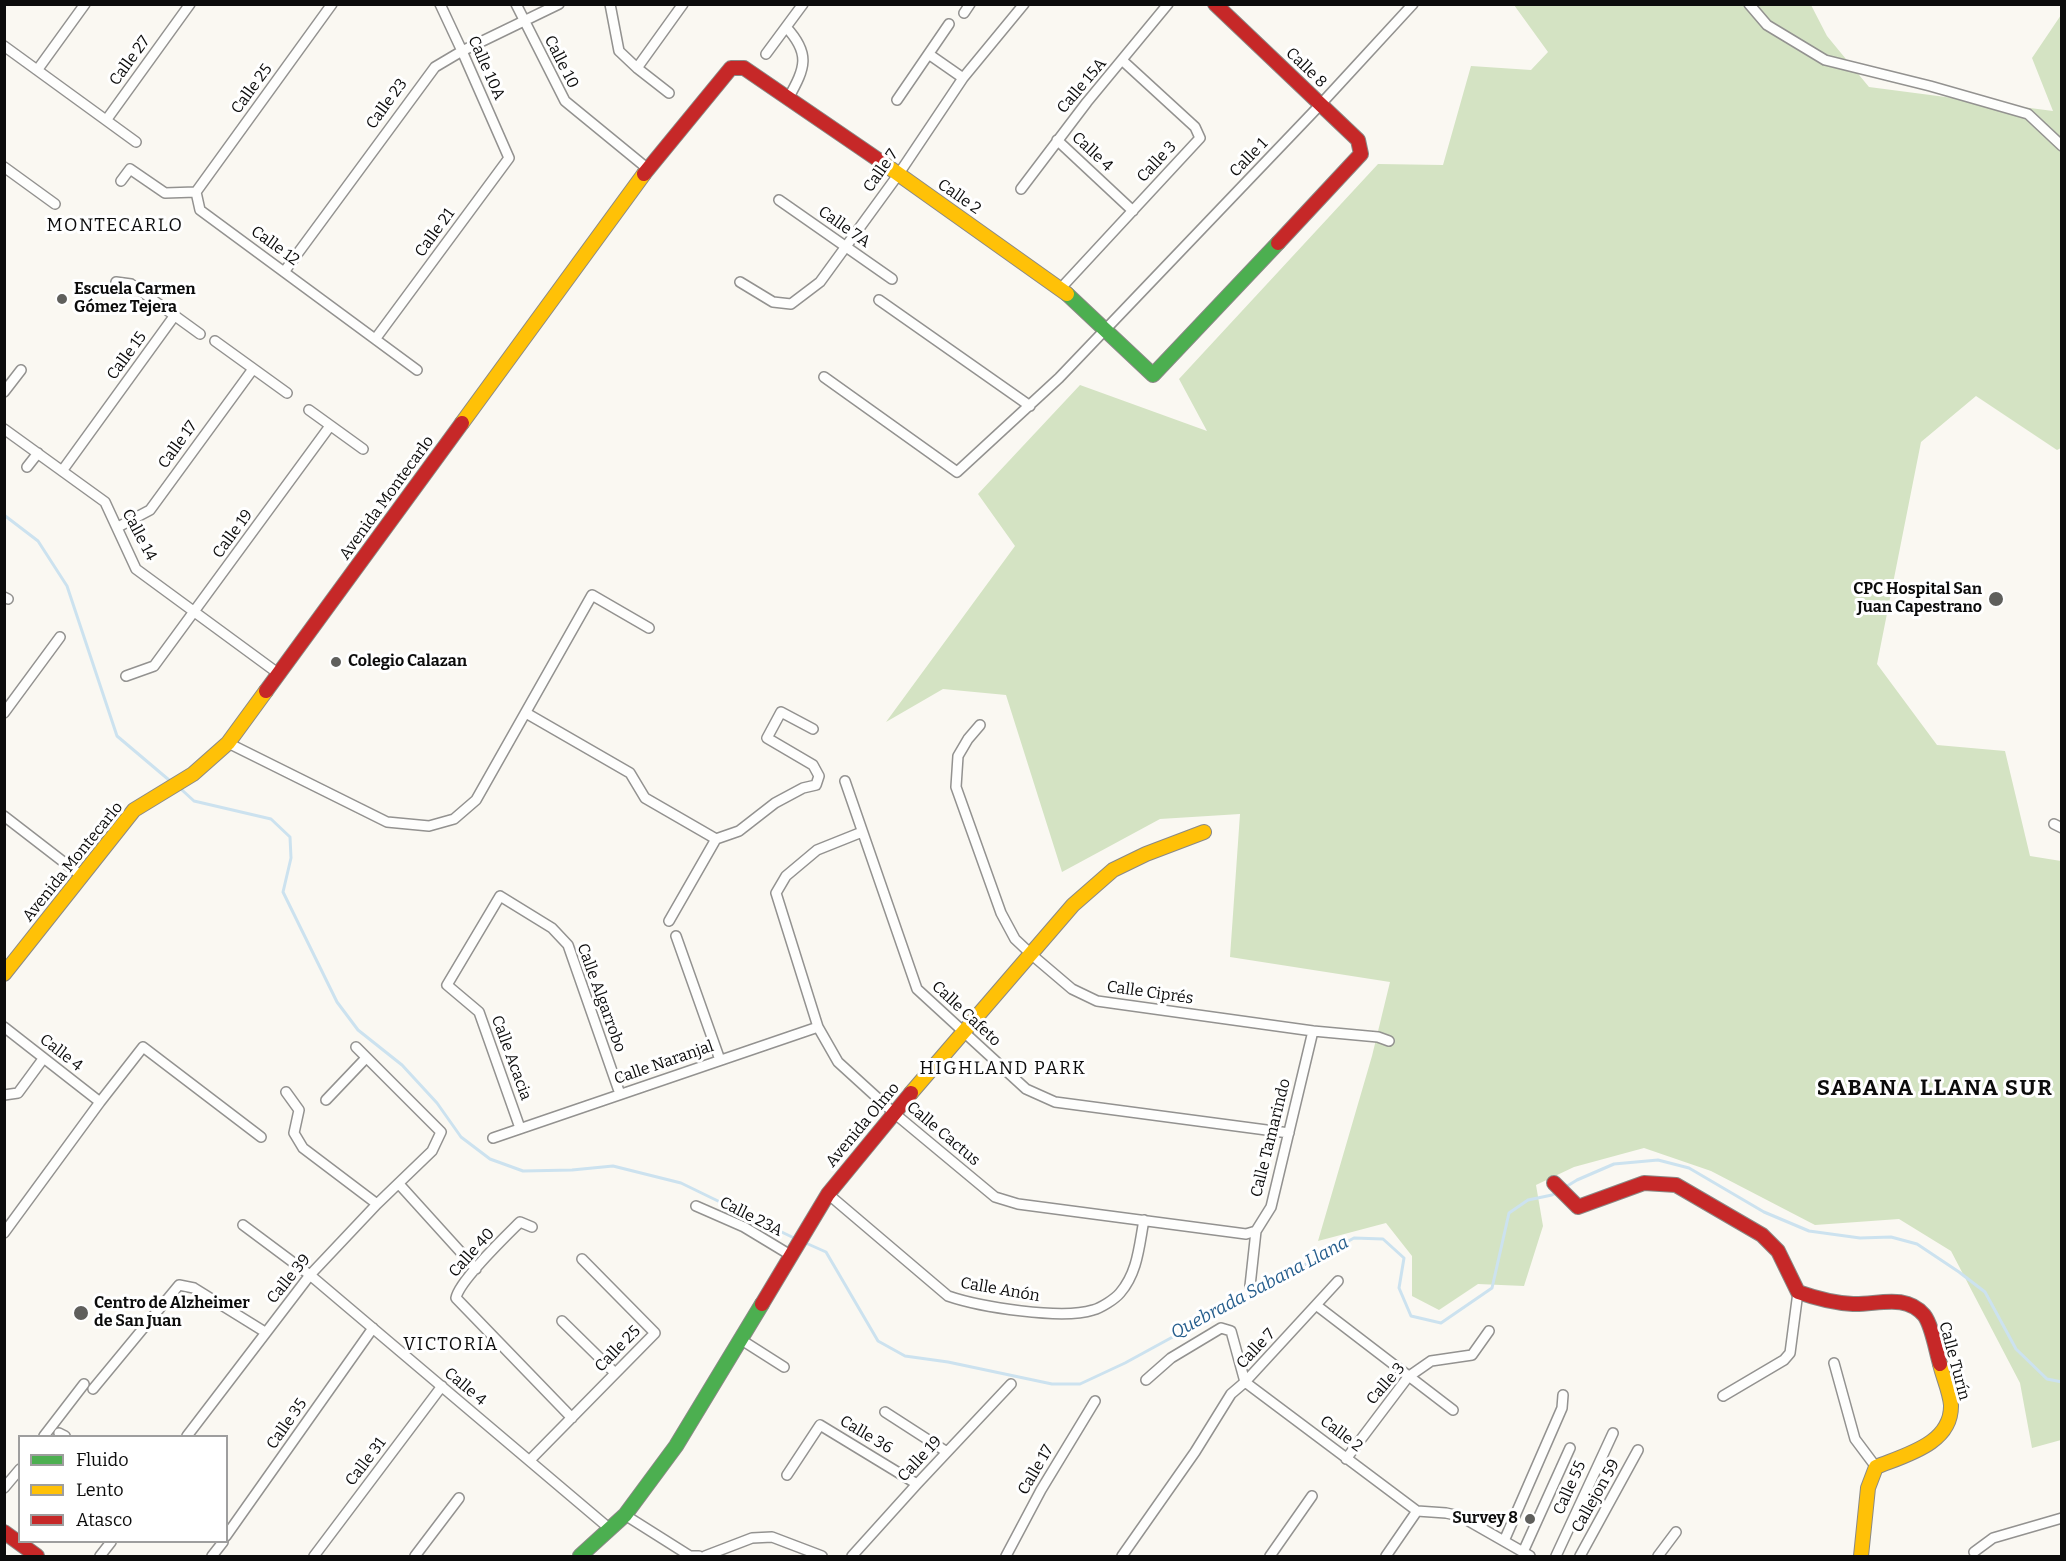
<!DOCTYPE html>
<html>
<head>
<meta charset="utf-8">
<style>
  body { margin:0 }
  #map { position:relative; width:2066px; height:1561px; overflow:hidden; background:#faf8f2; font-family:Bitter,serif }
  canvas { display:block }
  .frame { position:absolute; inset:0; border:6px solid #0c0c0c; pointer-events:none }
  .legend { position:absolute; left:18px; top:1435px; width:210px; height:108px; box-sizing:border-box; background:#fff; border:2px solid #9e9e9e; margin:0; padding:8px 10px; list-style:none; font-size:18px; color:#0c0c0c }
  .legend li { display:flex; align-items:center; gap:12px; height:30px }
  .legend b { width:30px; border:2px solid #9e9e9e }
</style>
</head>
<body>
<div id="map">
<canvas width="2066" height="1561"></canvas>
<div class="frame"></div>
<ul class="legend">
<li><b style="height:8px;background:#4caf50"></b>Fluido</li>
<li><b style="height:8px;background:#ffc107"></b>Lento</li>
<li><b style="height:8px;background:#c62828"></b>Atasco</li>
</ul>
</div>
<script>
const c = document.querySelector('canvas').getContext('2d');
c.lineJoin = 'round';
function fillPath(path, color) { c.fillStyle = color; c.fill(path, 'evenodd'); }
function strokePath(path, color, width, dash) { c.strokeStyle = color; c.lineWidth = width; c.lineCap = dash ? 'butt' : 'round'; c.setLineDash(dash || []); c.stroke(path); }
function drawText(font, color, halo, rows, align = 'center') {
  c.font = font + ' Bitter,serif'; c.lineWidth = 6; c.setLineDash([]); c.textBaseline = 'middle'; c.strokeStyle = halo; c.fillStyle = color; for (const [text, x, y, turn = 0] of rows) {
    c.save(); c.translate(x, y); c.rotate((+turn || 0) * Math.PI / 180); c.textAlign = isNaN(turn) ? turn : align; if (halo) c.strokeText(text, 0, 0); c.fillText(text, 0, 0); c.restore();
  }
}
const forest = new Path2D(`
  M1514 5H1811L1827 36 1869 87 2053 111 2032 58 2061 15V448L2057 450 1976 396 1921 442 1877 664 1937 745 2005 751 2030 856 2061 861V1440L2032 1448 2020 1383 1951 1251 1899 1219 1815 1225 1711 1171 1644 1148 1574 1167 1536 1185 1543 1226 1524 1286 1478 1284 1439 1310 1412 1296V1256L1386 1223 1318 1241 1372 1056 1390 982 1230 957 1240 814 1160 819 1062 872 1006 695 943 689 886 722 1015 546 978 494 1080 385 1207 431 1179 379 1378 164 1443 165 1471 66 1531 70 1548 52Z`);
const stream = new Path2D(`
  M4 515 38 541 67 586 117 736 169 780
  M182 790 194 801 271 819 290 837 291 858 283 892 337 1002 358 1030 402 1065 437 1103 461 1137 490 1159 523 1171 572 1170 613 1166 681 1183 794 1238
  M1564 1188 1577 1180 1614 1164 1658 1160 1689 1168 1764 1212 1809 1231 1860 1238 1891 1237 1917 1244 1959 1272 1985 1292 2016 1349 2047 1379 2062 1382
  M808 1244 826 1252 878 1341 905 1356 948 1362 1052 1384H1080L1125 1363 1354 1238 1383 1239 1404 1258 1399 1288 1411 1316 1441 1323 1492 1288 1509 1213 1528 1200 1552 1195 1558 1192`);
const street = new Path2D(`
  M516 4 565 101 648 169
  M610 4 619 51 637 68 669 93
  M1749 4 1767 25 1825 60 1930 86 2028 114 2062 146
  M964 13 970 4
  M786 27C811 54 805 68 789 97
  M4 46 136 142
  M766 54 803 4
  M930 55 963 78
  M637 68 683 4
  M38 69 85 4
  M897 100 949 24
  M107 119 190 4
  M1057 140 1133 211
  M4 167 55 204
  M121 181 130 169 165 193 196 192
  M1021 189 1087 102 1168 4
  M196 192 200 210 417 370
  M196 192 332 4
  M779 200 892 279
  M284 272 435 67 462 51 559 4
  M116 282 131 284 200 334
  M740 282 773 302 791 304 820 282 898 175 963 78 1024 4
  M1061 288 1200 138 1195 127 1123 61
  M879 300 1030 406
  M376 338 509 158 462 51 440 4
  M215 341 287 393
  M824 377 957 472 1059 378 1320 105 1413 4
  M4 392 21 370
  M309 410 363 449
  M4 429 105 502 136 569 279 674
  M27 467 38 453
  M62 471 175 315
  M118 527 150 510 253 369
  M4 597 8 599
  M126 676 154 666 330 426
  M4 713 60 637
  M526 713 630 773 645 798 716 839 739 831 775 803 803 788 816 785 819 776 813 765 767 738 781 712 813 729
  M980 725 968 739 958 756 956 787 1001 913 1015 939 1032 955 1072 989 1097 1001 1313 1031 1378 1037 1389 1041
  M228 743 387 822 429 826 454 819 476 800 592 595 649 628
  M845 781 917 989 1026 1089 1055 1102 1289 1133
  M4 816 83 877
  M2054 824 2062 828
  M862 832 817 850 786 876 776 893 818 1027 838 1062 894 1113 995 1197 1018 1204 1246 1234 1256 1231
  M669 921 716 839
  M676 936 720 1060
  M4 1027 100 1102
  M286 1092 299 1110 294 1133 303 1148 377 1204
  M4 1095 18 1093 43 1059
  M326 1100 366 1058
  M520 1128 479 1012 447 985 500 896 552 928 568 945 620 1094
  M493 1138 818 1027
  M399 1184 476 1269
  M828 1194 948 1296C980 1307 1062 1320 1093 1310 1101 1308 1115 1299 1120 1293 1138 1272 1139 1246 1144 1220
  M696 1206 744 1227 792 1256
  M243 1225 310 1275 610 1529
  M532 1227 520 1222C506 1236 459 1281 456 1298L572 1418
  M4 1233 100 1102 143 1047 261 1137
  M1250 1286 1256 1231 1271 1207 1313 1031
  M1316 1305 1453 1410
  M562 1321 615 1373
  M740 1339 784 1367
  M1834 1363 1855 1439 1876 1467
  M1146 1380 1171 1358 1221 1328 1231 1331 1245 1382 1417 1511
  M93 1389 179 1285 194 1288 265 1332
  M1723 1396 1784 1360 1790 1353 1798 1292
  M885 1412 947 1452
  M59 1433 65 1436
  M44 1436 84 1384
  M187 1436 310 1275 377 1204 432 1151 441 1132 356 1047
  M1346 1459 1408 1377 1431 1361 1472 1355 1489 1331
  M530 1460 655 1333 582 1259
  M787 1475 820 1425 917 1484
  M4 1488 20 1469
  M1417 1511 1446 1513 1460 1516 1530 1556
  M625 1515 690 1556H699
  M226 1536 373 1328
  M1504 1541 1562 1408 1563 1395
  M1523 1552 1570 1448
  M1974 1552 1993 1538 2062 1518
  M100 1556 111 1542
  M212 1556 223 1542
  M314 1556 442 1386
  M415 1556 459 1498
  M705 1556 752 1538 772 1537 822 1556
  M852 1556 917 1484 1011 1384
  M1006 1556 1041 1490 1095 1401
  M1122 1556 1195 1452 1231 1394 1245 1382 1338 1281
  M1270 1556 1312 1496
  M1386 1556 1417 1511
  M1556 1556 1613 1433
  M1580 1556 1638 1450
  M1658 1556 1676 1532`);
const fast = new Path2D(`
  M1067 294 1153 375 1278 243
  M580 1556 625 1515 676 1446 762 1304`);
const slow = new Path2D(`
  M880 161 1067 294
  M462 423 644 174
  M4 974 134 810 193 774 228 743 266 691
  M911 1093 1073 905 1113 870 1146 854 1204 832
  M1861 1556 1868 1488 1876 1467C1905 1455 1952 1444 1951 1405 1950 1392 1943 1377 1940 1364`);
const jam = new Path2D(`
  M1215 4 1358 140 1361 154 1278 243
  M644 174 731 68H744L880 161
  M266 691 462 423
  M1554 1183 1578 1207 1644 1183 1676 1185 1762 1235 1778 1251 1798 1292C1815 1298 1834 1303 1853 1304 1877 1305 1905 1293 1924 1315 1932 1325 1936 1351 1940 1364
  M762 1304 828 1194 911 1093
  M4 1532 37 1556`);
const markers = [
  [62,299,6,"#5f5f5c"],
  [1996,599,8,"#5f5f5c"],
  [336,662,6,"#5f5f5c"],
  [81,1313,8,"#5f5f5c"],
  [1530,1519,6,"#5f5f5c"]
];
const streetNames = [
  ["Calle 27",130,61,-54],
  ["Calle 10",561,62,63],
  ["Calle 10A",486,68,66],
  ["Calle 8",1306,68,44],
  ["Calle 15A",1082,86,-50],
  ["Calle 25",252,89,-54],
  ["Calle 23",387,104,-54],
  ["Calle 4",1092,152,43],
  ["Calle 1",1249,158,-46],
  ["Calle 3",1157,162,-47],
  ["Calle 7",881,171,-55],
  ["Calle 2",959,197,35],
  ["Calle 7A",844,227,35],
  ["Calle 21",435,233,-54],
  ["Calle 12",275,246,36],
  ["Calle 15",127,356,-54],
  ["Calle 17",178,445,-54],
  ["Avenida Montecarlo",387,498,-54],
  ["Calle 19",233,534,-54],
  ["Calle 14",139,535,62],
  ["Avenida Montecarlo",73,862,-51],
  ["Calle Ciprés",1150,993,8],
  ["Calle Algarrobo",601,998,70],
  ["Calle Cafeto",966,1014,43],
  ["Calle 4",61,1053,38],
  ["Calle Acacia",511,1058,70],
  ["Calle Naranjal",664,1063,-19],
  ["Avenida Olmo",863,1125,-50],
  ["Calle Cactus",943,1134,40],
  ["Calle Tamarindo",1271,1138,-76],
  ["Calle 23A",751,1217,27],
  ["Calle 40",472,1253,-48],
  ["Calle 39",289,1279,-51],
  ["Calle Anón",1000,1290,10],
  ["Calle 25",618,1349,-46],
  ["Calle 7",1256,1349,-47],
  ["Calle Turín",1954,1361,75],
  ["Calle 3",1386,1384,-49],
  ["Calle 4",465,1387,40],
  ["Calle 35",287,1424,-55],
  ["Calle 2",1341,1434,37],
  ["Calle 36",866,1435,31],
  ["Calle 19",920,1459,-47],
  ["Calle 31",366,1462,-53],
  ["Calle 17",1036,1470,-60],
  ["Calle 55",1570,1488,-66],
  ["Callejon 59",1596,1496,-61]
];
const poiNames = [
  ["Escuela Carmen",74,290],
  ["Gómez Tejera",74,308],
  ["CPC Hospital San",1982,590,"right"],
  ["Juan Capestrano",1982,608,"right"],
  ["Colegio Calazan",348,662],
  ["Centro de Alzheimer",94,1304],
  ["de San Juan",94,1322],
  ["Survey 8",1518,1519,"right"]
];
const neighbourhoodNames = [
  ["MONTECARLO",115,226],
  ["HIGHLAND PARK",1003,1069],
  ["VICTORIA",451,1345]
];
const waterNames = [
  ["Quebrada Sabana Llana",1260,1288,-28]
];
const districtNames = [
  ["SABANA LLANA SUR",1935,1089]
];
fillPath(forest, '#d4e3c3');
strokePath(stream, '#cce2ef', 3);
strokePath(street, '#939290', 12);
strokePath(fast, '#8a8986', 16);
strokePath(slow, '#8a8986', 16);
strokePath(jam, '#8a8986', 16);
strokePath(street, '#fefefd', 9);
strokePath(fast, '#4caf50', 14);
strokePath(slow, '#ffc107', 14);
strokePath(jam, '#c62828', 14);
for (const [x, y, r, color] of markers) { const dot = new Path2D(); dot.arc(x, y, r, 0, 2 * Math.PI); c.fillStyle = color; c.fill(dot); strokePath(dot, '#fff', 2); }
drawText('16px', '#0c0c0c', '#fff', streetNames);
drawText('bold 16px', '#0c0c0c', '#fff', poiNames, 'left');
c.letterSpacing = '1.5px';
drawText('18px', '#0c0c0c', '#fff', neighbourhoodNames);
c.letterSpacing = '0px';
drawText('italic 18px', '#265e8d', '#fff', waterNames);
c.letterSpacing = '1.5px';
drawText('bold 22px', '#0c0c0c', '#fff', districtNames);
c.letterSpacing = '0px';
</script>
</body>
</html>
